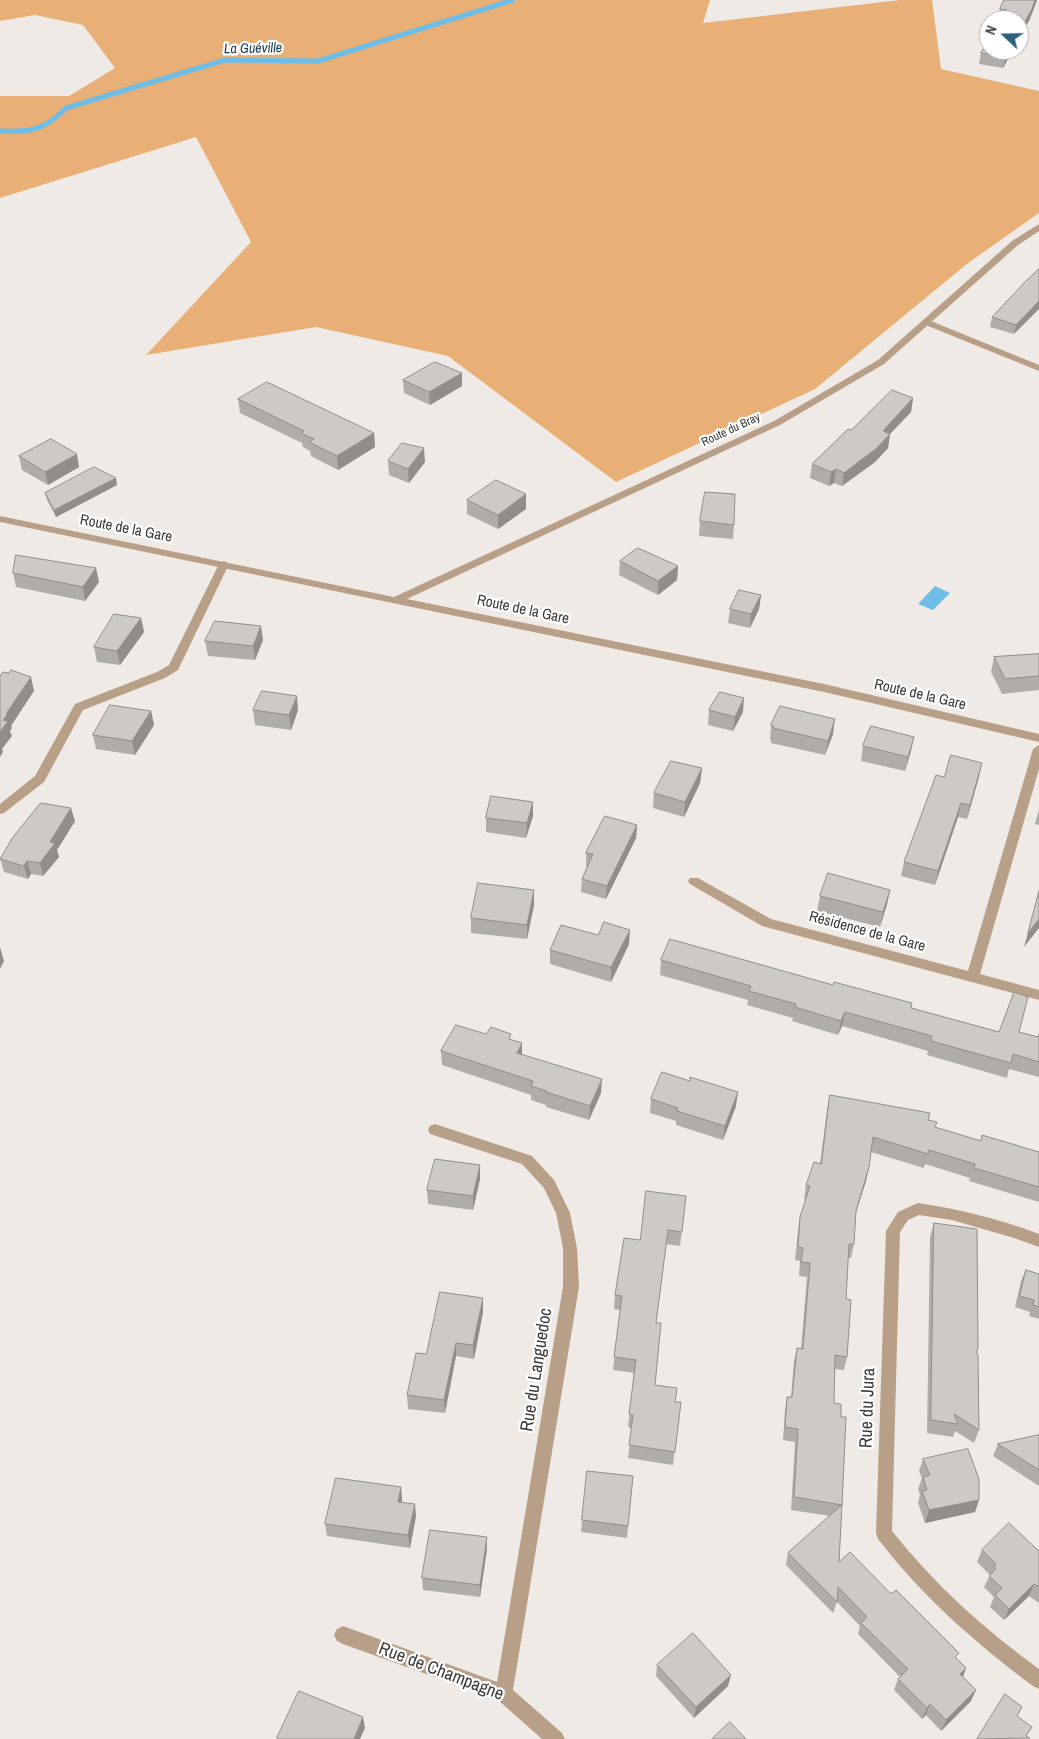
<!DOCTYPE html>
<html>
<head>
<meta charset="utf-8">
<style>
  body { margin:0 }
  #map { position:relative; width:1039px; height:1739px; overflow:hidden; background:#efeae6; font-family:"Archivo Narrow",sans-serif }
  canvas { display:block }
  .north { position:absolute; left:979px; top:10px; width:50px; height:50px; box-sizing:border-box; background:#fff; border:1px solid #b1b1b0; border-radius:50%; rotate:291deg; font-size:14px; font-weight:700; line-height:20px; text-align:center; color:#3d3b3a }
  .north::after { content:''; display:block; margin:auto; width:18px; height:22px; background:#2b617c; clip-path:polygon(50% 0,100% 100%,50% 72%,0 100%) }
</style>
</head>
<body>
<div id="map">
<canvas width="1039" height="1739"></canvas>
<div class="north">N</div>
</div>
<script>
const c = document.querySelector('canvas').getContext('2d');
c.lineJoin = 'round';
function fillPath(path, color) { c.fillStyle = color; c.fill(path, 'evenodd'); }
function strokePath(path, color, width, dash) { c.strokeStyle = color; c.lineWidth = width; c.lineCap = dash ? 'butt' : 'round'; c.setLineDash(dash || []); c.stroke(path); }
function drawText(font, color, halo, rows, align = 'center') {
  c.font = font + ' "Archivo Narrow",sans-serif'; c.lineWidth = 4.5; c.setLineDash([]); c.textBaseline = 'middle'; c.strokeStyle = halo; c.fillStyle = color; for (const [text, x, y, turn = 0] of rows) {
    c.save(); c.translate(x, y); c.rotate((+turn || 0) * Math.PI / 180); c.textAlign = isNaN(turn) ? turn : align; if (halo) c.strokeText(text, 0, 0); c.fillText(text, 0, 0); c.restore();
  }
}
const forest = new Path2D(`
  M0 0H710L703 23 900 0H932L941 69 1039 91V213L968 263 815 389 616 482 448 356 316 327 146 355 251 242 196 137 0 198V96H69L115 68 83 25 35 15 0 21Z`);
const water = new Path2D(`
  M935 586 950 593 933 610 918 604Z`);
const stream = new Path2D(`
  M0 131C32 132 43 131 66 108L225 60 318 61 513 0`);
const minor = new Path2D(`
  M926 319 1039 365V371L923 324 922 322Z
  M224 561 229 564 178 670 165 678 83 710 44 782 4 813 0 814V804L35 776 75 704 157 672 169 665 219 564Z
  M1039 745V769L980 974 1039 990V1000L762 926 690 884 688 881 690 878H698L771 919 968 971 1033 749Z
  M435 1124 532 1156 554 1180 570 1213 577 1248 579 1287 513 1690 562 1733 565 1739H542L498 1700 343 1644 337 1641 334 1635 337 1629 343 1626 497 1682 563 1287V1248L556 1213 544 1188 522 1164 430 1134 428 1130 430 1126Z
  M918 1203C959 1209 1000 1219 1039 1234V1247L1014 1238 952 1220 919 1215 908 1220 900 1232 892 1531C934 1584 984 1629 1039 1669V1689L1033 1686C975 1643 922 1596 878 1539L876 1533 886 1231 898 1212Z`);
const tertiary = new Path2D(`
  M1039 224V231L1018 245 884 364 780 425 407 599 824 684 1039 734V742L824 692 0 522V516L394 597 774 421 878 360 1012 241Z`);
const wall = new Path2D(`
  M1036 3 1029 21 998 20 1000 9Z
  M1013 50 1003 68 979 64 981 53Z
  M1039 269 1014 334 990 327 992 317Z
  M403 380 462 386 430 405 404 393Z
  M913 398 911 412 890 434 888 448 875 462 842 486 834 483 829 486 810 478 812 464 851 430Z
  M238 399 374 433 375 447 338 470 311 456 310 451 303 447 302 443 240 413Z
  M19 456 79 467 48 485 22 470Z
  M388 461 425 462 409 483 389 475Z
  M117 485 56 517 47 500 45 493Z
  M526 494V509L498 529 467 514V500Z
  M700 521 734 525 733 539 699 536Z
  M620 561 678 566 677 580 658 595 619 575Z
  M13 573 99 582 85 601 16 587Z
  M761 595 759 609 750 628 728 623 730 609Z
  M141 618 144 632 120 665 97 662 94 647Z
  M263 640 255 660 208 656 205 641Z
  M1039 654V690L1002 694 991 672 994 657Z
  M253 710H298L291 730 255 725Z
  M709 710 743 712 733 731 708 725Z
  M151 711 154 725 135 755 96 749 93 735Z
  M771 725 833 734 825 755 771 743V740H770Z
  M863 746 911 751 905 771 861 761Z
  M702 768 700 783 684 817 653 808 654 793Z
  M944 777H979L967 819 958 817 935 885 901 876 904 862Z
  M1039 809V825L1035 824Z
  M533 816 526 838 486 832V818Z
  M75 821 57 850 59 857 43 876 31 874 28 879 4 872 0 858Z
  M637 825 636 838 606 899 581 892 582 879 587 866H586V853Z
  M890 890 887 904 880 927 817 911 820 896Z
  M534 905 527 939 471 933V918Z
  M629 944 611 982 550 964V950Z
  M661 960 911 1008 999 1032H1019L1038 1037 1039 1033V1077L1009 1069 1007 1078 927 1055 928 1051 842 1026 838 1035 792 1021 793 1018 747 1005 748 1000 660 975Z
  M486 1034 511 1040 522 1055 601 1093 589 1120 546 1107V1105L531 1100V1095L442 1065 441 1051Z
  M830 1095 928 1120 935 1127 980 1141 1039 1152V1202L969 1181 970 1178 925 1164 924 1168 871 1152 869 1167 866 1181 855 1215 854 1244 851 1258H848L846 1299 847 1357 844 1370 835 1369 834 1403 841 1417 842 1505 839 1562 957 1659 971 1701 941 1731 926 1715 922 1719 894 1690 898 1679 900 1677 858 1634 860 1626 837 1602 833 1613 786 1565 788 1553 830 1516 791 1510 795 1442 783 1440 785 1410 787 1397H791L794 1361 797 1348H801L807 1277 799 1276 800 1261 795 1260 798 1230 800 1217 806 1199H804L806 1185 820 1164 827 1110Z
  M651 1099 736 1106 723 1140 676 1125V1121L650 1113Z
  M480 1179 473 1210 428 1204 427 1190Z
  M686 1196 680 1246 666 1244 656 1323 655 1385 675 1402H681L673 1465 628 1458 632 1428 628 1427 634 1373 613 1370 620 1310 614 1309 615 1295 640 1240Z
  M934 1223 978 1349 976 1353 979 1430 974 1443 955 1431 953 1437 927 1433 930 1237Z
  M1026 1270 1039 1274V1319L1029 1316 1030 1312 1015 1307 1021 1281Z
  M483 1298V1312L474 1359 456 1356 445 1413 408 1409 407 1395 426 1354Z
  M1039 1435V1486L993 1456 998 1444Z
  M923 1459 979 1500 975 1512 925 1523 918 1503 920 1495 918 1489 922 1478 919 1471Z
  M633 1476 627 1538 581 1532 582 1520Z
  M401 1487 402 1499V1502L416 1516 410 1548 327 1536 325 1524Z
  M487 1537V1549L480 1597 423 1590 422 1578Z
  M982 1550 1039 1551V1603L1029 1596 1004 1620 990 1607 994 1597 984 1587 990 1575 977 1562Z
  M657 1665 728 1686 694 1718 656 1676Z`);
const shadedWall = new Path2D(`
  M1035 0H1037L1036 3 1029 21 1019 39V32Z
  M1009 50H1013L1003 68 1005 56Z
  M1039 301V309L1014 334 1016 325Z
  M462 373V386L430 405 429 392Z
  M913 398 911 412 890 434 888 448 875 462 842 486 844 473Z
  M374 433 375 447 338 470 337 456Z
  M424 448 425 462 409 483 408 469Z
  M77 454 79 467 48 485 45 472Z
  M836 469 834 483 829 486 831 472Z
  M116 478 117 485 56 517 54 510Z
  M526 494V509L498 529V515Z
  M678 566 677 580 658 595V581Z
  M96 568 99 582 85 601 83 587Z
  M761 595 759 609 750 628 751 614Z
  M141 618 144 632 120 665 117 651Z
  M261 626 263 640 255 660 253 646Z
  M31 677 34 691 11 726 12 728 10 731 12 736 2 749 3 752 0 757V732L3 720 6 714Z
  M297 696 298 710 291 730 289 715Z
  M744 698 743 712 733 731 735 717Z
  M151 711 154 725 135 755 132 741Z
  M835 719 833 734 825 755 828 741Z
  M914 737 911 751 905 771 908 757Z
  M982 763 979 777 967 819 970 805Z
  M702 768 700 783 684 817 685 802Z
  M533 802V816L526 838 527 823Z
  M961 803 958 817 935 885 938 871Z
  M71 808 75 821 57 850 59 857 43 876 40 863 50 842Z
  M637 825 636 838 606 899 607 886Z
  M27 861 31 874 28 879 24 866Z
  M534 890V905L527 939V925Z
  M890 890 887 904 880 927 883 912Z
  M1039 919V928L1024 947 1028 933Z
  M630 930 629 944 611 982V967Z
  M0 947 4 961 0 969Z
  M845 1012 842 1026 838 1035 841 1021Z
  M522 1043V1057L517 1053Z
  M602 1079 601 1093 589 1120 590 1106Z
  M738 1092 736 1106 723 1140 725 1126Z
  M480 1165V1179L473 1210V1196Z
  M869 1167 866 1181 852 1225 856 1211Z
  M483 1298V1312L474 1359 473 1345Z
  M456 1343V1356L445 1413 444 1400Z
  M401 1487 402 1499 400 1514 398 1502Z
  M979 1500 975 1512 925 1523 929 1510Z
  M415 1504 416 1516 410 1548 408 1535Z
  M487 1537V1549L480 1597V1585Z
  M1034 1584 1029 1596 1004 1620 1009 1609Z
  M966 1668 962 1680 960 1674Z
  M731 1675 728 1686 694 1718 696 1707Z
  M976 1690 971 1701 941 1731 946 1720Z
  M930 1704 926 1715 922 1719 927 1708Z
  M363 1717 365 1728 360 1739H354Z`);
const building = new Path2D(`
  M1004 0H1035L1032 9 1019 32V20H1001L1007 10 1000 9Z
  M989 40V50H1009L1005 56 981 53Z
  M1039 269V301L1016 325 992 317 1025 282Z
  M435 362 462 373 429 392 403 380Z
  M267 382 374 433 337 456 309 442 314 439 301 433 304 431 238 399Z
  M892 390 913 398 883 431 890 434 877 448 844 473 836 469 831 472 812 464 848 429 851 430Z
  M51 439 77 454 45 472 19 456Z
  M402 443 424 448 408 469 388 461Z
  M94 467 116 478 54 510 45 493Z
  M496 480 526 494 498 515 467 500Z
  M705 492 735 494 734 525 700 521Z
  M638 548 678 566 658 581 620 561Z
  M16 555 96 568 83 587 13 573Z
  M739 590 761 595 751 614 730 609Z
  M114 614 141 618 117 651 94 647Z
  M215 621 261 626 253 646 205 641Z
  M1039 654V676L1005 679 994 657Z
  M11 670 31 677 6 714H8L3 720 8 721 0 732V676L3 672 9 673Z
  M262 691 297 696 289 715 253 710Z
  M720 692 744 698 735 717 709 710Z
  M110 705 151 711 132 741 93 735Z
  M780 706 835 719 828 741 773 728 774 726 771 725Z
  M871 726 914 737 908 757 863 746Z
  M951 755 982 763 970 805 961 803 938 871 904 862 936 775 944 777Z
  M671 761 702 768 685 802 654 793Z
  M491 796 533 802 527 823 486 818Z
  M41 803 71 808 50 842 55 843 40 863 27 861 24 866 0 859 13 837Z
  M605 816 637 825 607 886 582 879 593 854 586 853Z
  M828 873 890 890 883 912 820 896Z
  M478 883 534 890 527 925 471 918Z
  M1039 891V919L1028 933Z
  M604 922 630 930 611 967 550 950 561 925 598 935Z
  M670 939 833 985 834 982 912 1003 911 1008 999 1032 1014 992 1028 997 1019 1032 1038 1037 1039 1034V1062L1013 1054 1011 1063 931 1041 932 1036 845 1012 841 1021 795 1007 796 1004 749 991 751 986 661 960Z
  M456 1025 486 1034 491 1027 511 1034 509 1039 522 1043 517 1053 602 1079 590 1106 546 1092 547 1091 531 1086 533 1081 441 1051Z
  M662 1072 690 1081V1077L738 1092 725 1126 677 1111 678 1108 651 1099Z
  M830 1095 930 1113 928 1120 937 1122 935 1127 981 1141 982 1135 1039 1152V1187L974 1168 975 1164 929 1150 928 1154 873 1137 869 1167 856 1211 854 1244H849L846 1299 851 1300 847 1357 835 1355 834 1403 841 1404V1417H846L842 1505 794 1497 798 1429 785 1427 787 1397H792L797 1348 803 1349 810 1263 801 1262 803 1248 798 1247 800 1217 810 1186 806 1185 814 1162 821 1164Z
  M435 1159 480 1165 473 1196 427 1190Z
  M646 1191 686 1196 682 1232 668 1230 656 1323H661L655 1385 677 1388 675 1402H681L675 1452 629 1445 633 1415 629 1414 636 1360 614 1357 622 1296 615 1295 624 1238 640 1240Z
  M934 1223 977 1229 978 1349 976 1353 978 1354 979 1430 954 1414 958 1424 931 1420Z
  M1026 1270 1039 1274V1307L1033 1305 1034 1300 1020 1296Z
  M440 1292 483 1298 473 1345 456 1343 444 1400 407 1395 416 1353 426 1354Z
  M1039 1435V1470L998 1444Z
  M968 1449 979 1479V1500L929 1510 922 1491 927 1490 923 1477 930 1475 923 1459Z
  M587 1471 633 1476 628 1526 582 1520Z
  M336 1478 401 1487 398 1502 415 1504 408 1535 325 1524Z
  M842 1505 839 1562 850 1552 891 1594 896 1590 959 1653 955 1657 966 1668 960 1674 976 1690 946 1720 930 1704 927 1708 898 1679 908 1669 861 1623 867 1617 838 1587 837 1602 788 1553Z
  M1009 1523 1039 1551V1587L1034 1584 1009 1609 995 1595 1002 1588 989 1576 996 1569 994 1566 996 1564 982 1550Z
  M430 1530 487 1537 480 1585 422 1578Z
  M693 1633 731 1675 696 1707 657 1665Z
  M299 1691 363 1717 354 1739H279L277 1738Z
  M1005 1694 1022 1707 1017 1716 1032 1727 1026 1736 1030 1738 977 1739Z
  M730 1722 746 1739H712Z`);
const farStreetnames = [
  ["Route du Bray",731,430,-25]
];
const farWaternames = [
  ["La Guéville",253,49,-1]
];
const streetNames = [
  ["Route de la Gare",126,529,11],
  ["Route de la Gare",523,610,12],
  ["Route de la Gare",920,695,13],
  ["Résidence de la Gare",867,932,15]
];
const nearStreetnames = [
  ["Rue du Languedoc",537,1370,-81],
  ["Rue du Jura",868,1408,-88],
  ["Rue de Champagne",441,1672,21]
];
fillPath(forest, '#e8b076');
fillPath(water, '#6dbde7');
strokePath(stream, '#6dbde7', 5);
fillPath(minor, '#b8a088');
fillPath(tertiary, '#b8a088');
fillPath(wall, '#b0ada9');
fillPath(shadedWall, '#908d8a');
fillPath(building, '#cdc9c5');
strokePath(building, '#908d8a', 1);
drawText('12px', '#3d3b3a', '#fff', farStreetnames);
drawText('italic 14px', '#15394b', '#fff', farWaternames);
drawText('15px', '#3d3b3a', '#fff', streetNames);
drawText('18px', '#3d3b3a', '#fff', nearStreetnames);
</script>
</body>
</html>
